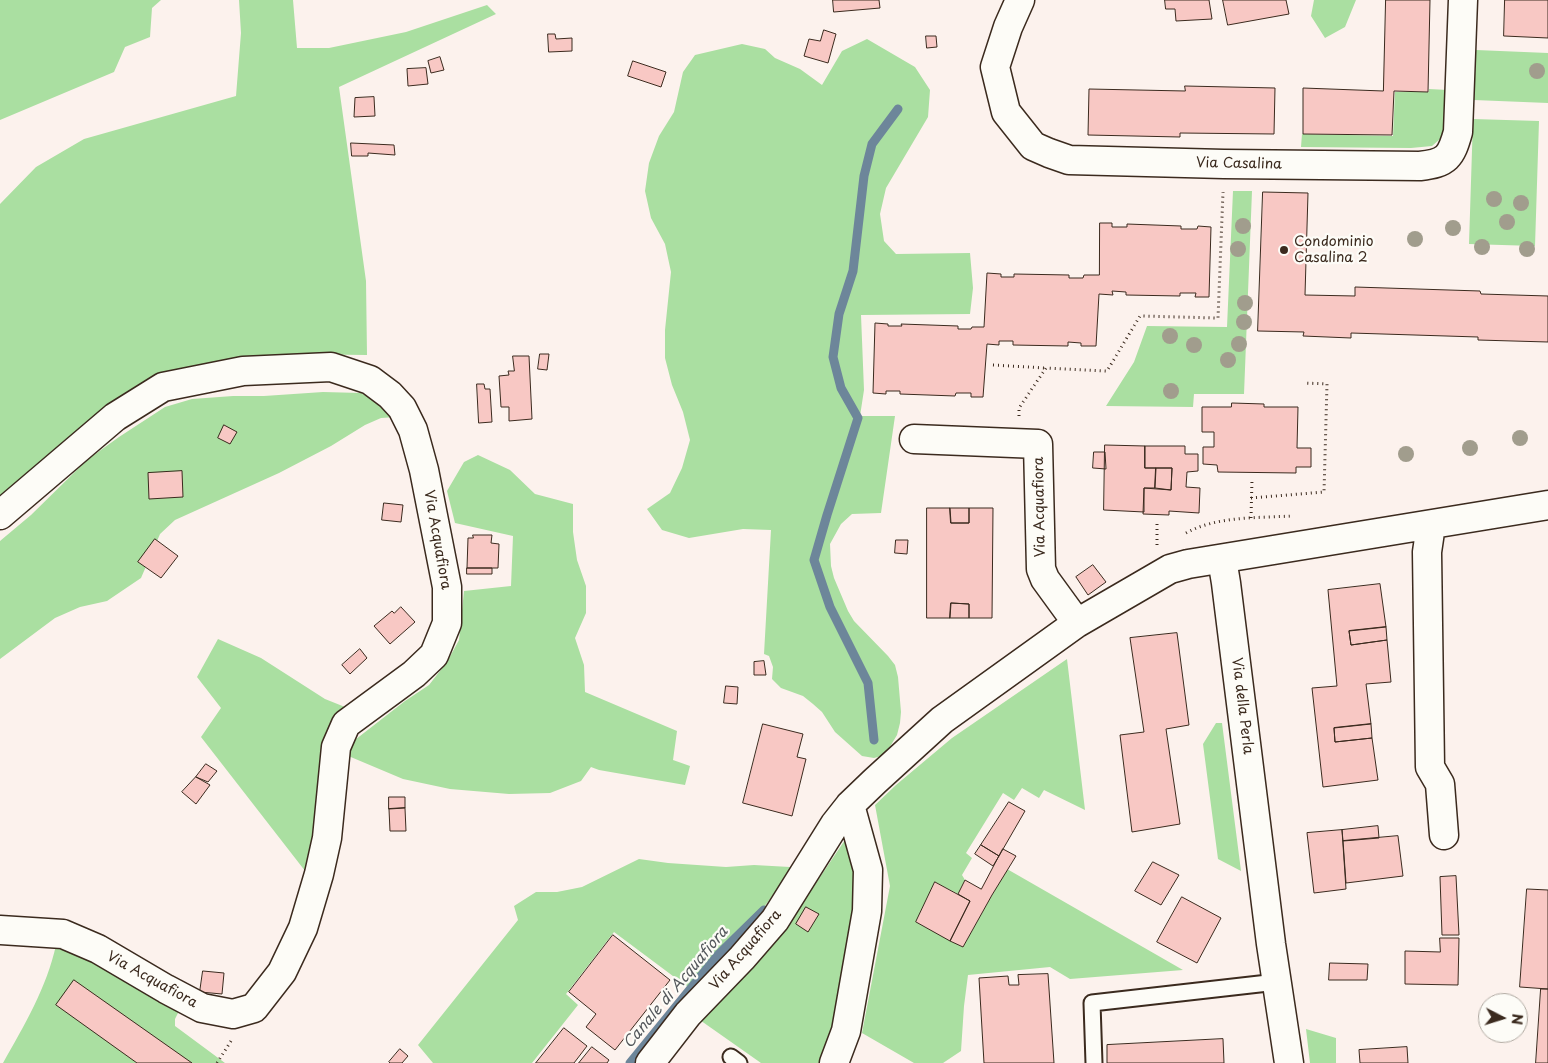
<!DOCTYPE html>
<html>
<head>
<meta charset="utf-8">
<style>
  body { margin:0 }
  #map { position:relative; width:1548px; height:1063px; overflow:hidden; background:#fcf2ed; font-family:"Playpen Sans",sans-serif }
  canvas { display:block }
  .north { position:absolute; left:1478px; top:993px; width:50px; height:50px; box-sizing:border-box; background:#fdfcf7; border:1px solid #afa8a0; border-radius:50%; rotate:95deg; font-size:14px; font-weight:700; line-height:20px; text-align:center; color:#3b2a1e }
  .north::after { content:''; display:block; margin:auto; width:18px; height:22px; background:#3b2a1e; clip-path:polygon(50% 0,100% 100%,50% 72%,0 100%) }
</style>
</head>
<body>
<div id="map">
<canvas width="1548" height="1063"></canvas>
<div class="north">N</div>
</div>
<script>
const c = document.querySelector('canvas').getContext('2d');
c.lineJoin = 'round';
function fillPath(path, color) { c.fillStyle = color; c.fill(path, 'evenodd'); }
function strokePath(path, color, width, dash) { c.strokeStyle = color; c.lineWidth = width; c.lineCap = dash ? 'butt' : 'round'; c.setLineDash(dash || []); c.stroke(path); }
function drawText(font, color, halo, rows, align = 'center') {
  c.font = font + ' "Playpen Sans",sans-serif'; c.lineWidth = 4.5; c.setLineDash([]); c.textBaseline = 'middle'; c.strokeStyle = halo; c.fillStyle = color; for (const [text, x, y, turn = 0] of rows) {
    c.save(); c.translate(x, y); c.rotate((+turn || 0) * Math.PI / 180); c.textAlign = isNaN(turn) ? turn : align; if (halo) c.strokeText(text, 0, 0); c.fillText(text, 0, 0); c.restore();
  }
}
const green = new Path2D(`
  M0 0H161L152 8 150 37 125 47 114 72 0 120Z
  M239 0H293L297 48H329L406 32 487 5 496 14 339 87 366 281 367 355 284 354 215 362 148 383 0 504V204L36 167 84 139 236 96 241 33Z
  M1314 0H1356L1345 27 1325 38 1311 16Z
  M867 39 915 67 930 90 928 117 886 188 880 214 884 241 896 254 970 253 973 288 970 314 861 315 864 390 860 416H895L881 513 852 514 841 524 830 544 831 566 834 578 848 611 854 621 888 656 895 665 898 677 901 712 900 723 897 735 885 755 874 758 862 756 835 732 822 712 813 704 803 696 781 688 772 679 773 667 769 656 764 654 771 530 743 529 689 538 662 530 647 509 670 493 682 468 690 440 683 412 672 385 665 358V330L671 272 665 244 651 218 645 191 649 163 659 136 674 112 683 72 695 55 742 44 765 49 775 58 800 69 822 85 842 51Z
  M1476 50 1548 53V103L1474 100Z
  M1429 89 1448 90 1445 126 1440 139 1432 146 1411 148 1301 147 1302 134 1393 136 1395 92H1429Z
  M1473 119 1539 121 1535 246 1469 244Z
  M1233 191H1252L1244 394H1194L1193 407 1106 406 1134 362 1147 326 1227 327Z
  M323 392 361 393 388 407 397 417 381 418 365 425 331 446 279 473 175 520 160 534 141 578 107 601 80 607 55 618 0 659V541L31 515 87 460 119 437 165 407 192 399 233 396H264Z
  M478 455 510 470 535 494 573 504V532L577 560 586 586V613L575 638 584 665 585 692 677 731 673 760 690 766 685 785 599 770 591 767 581 781 550 793 509 794 450 789 403 779 346 755 351 743 405 701 429 685 447 662 459 640 464 591 511 586 513 536 455 523 447 491 464 462Z
  M218 639 261 658 325 699 345 707 337 715 309 876 201 737 221 708 197 677Z
  M1067 659 1085 810 1044 790 1039 798 1022 788 1014 800 1003 793 966 853 972 858 962 875 965 880 958 894 935 882 916 922 963 947 992 895 1007 869 1183 970 1070 979 1050 967 968 975 964 1006 961 1051 943 1063H914L862 1033 890 886 875 805 896 785 952 738Z
  M1216 723H1222L1241 871 1218 859 1203 744Z
  M847 837 857 875 853 942 830 1042 821 1063H761L697 1018 768 950 789 923Z
  M639 859 668 863 726 867 754 865 790 867 789 873 756 918 693 991 614 932 566 994 578 1005 532 1063H433L418 1045 518 920 514 906 536 892H557L582 887Z
  M56 945 102 963 179 1011 175 1019V1026L225 1063H3C24 1026 47 987 56 945Z
  M1306 1029 1336 1038V1063H1310Z`);
const stream = new Path2D(`
  M874 740 868 683 830 607 814 560 827 515 858 418 841 388 833 357 839 314 853 271 864 176 872 144 898 109
  M630 1063 718 955 764 910`);
const building = new Path2D(`
  M833 0H879L880 8 834 12Z
  M1165 0H1209L1212 19 1176 21 1175 9H1166Z
  M1223 0H1286L1289 14 1228 25Z
  M1386 0H1430L1428 92 1394 91 1392 135 1303 134V88L1383 91Z
  M1505 0H1548V38L1504 36Z
  M824 30 836 34 828 63 804 56 809 39 820 41Z
  M548 34H555L556 39 572 38V51L549 52Z
  M926 36H936L937 47 927 48Z
  M440 57 444 70 431 73 428 61Z
  M633 61 666 72 661 87 628 76Z
  M426 68 428 84 408 86 407 69Z
  M1185 86 1275 88 1274 134 1180 133V137L1088 135 1089 89 1185 91Z
  M374 97 375 116 354 117 355 98Z
  M351 143 394 145 395 155 368 153V156H352Z
  M1263 192 1308 193 1305 295 1355 296V287L1480 291 1481 294 1548 296V342L1478 340V337L1351 333V338L1303 336 1304 332 1258 331Z
  M1100 223H1112V227H1127V224L1181 226V229H1197L1198 226 1211 227 1209 297H1195L1196 293H1180V296L1126 295V292L1112 291 1113 295 1099 294 1096 346H1081V343L1068 342V346L1013 345V341H999V345L987 344 983 397H971V393H956L955 396 900 394V391H886V394L873 393 875 323 888 324V326H902L901 324 958 326V329H971L972 327H984L987 273 1001 274V277H1014V274L1069 275V278H1083L1084 275H1099Z
  M540 354H549L547 370 538 369Z
  M513 356H529L532 419 509 421V407H501L499 376 509 375 508 371H514Z
  M477 384H484L485 389H490L492 422 479 423Z
  M1232 403 1264 404V407H1298L1297 448H1311V467H1296V473L1218 472 1217 465 1203 464V447H1214V432H1202V407H1231Z
  M224 425 237 432 230 444 218 438Z
  M1105 445 1145 446V468H1156L1155 488H1144V512L1104 510Z
  M1145 446H1185V454H1198V471L1187 472 1186 487 1200 488 1199 513 1169 511V515L1143 514 1144 488 1171 490 1172 468H1145Z
  M1094 452H1105L1106 469 1093 468Z
  M1156 468H1172L1171 490 1155 488Z
  M182 471 183 497 149 499 148 473Z
  M384 503 403 505 401 522 382 520Z
  M927 508H950L951 523H969V508H993L992 618H969V604L951 603 950 618H927Z
  M950 508H969V523H951Z
  M473 535H492L491 543 499 544 498 568H467L468 538H473Z
  M155 539 178 556 161 578 138 562Z
  M896 540H908L907 554 895 553Z
  M1093 565 1106 582 1088 595 1076 577Z
  M467 568H492V574H467Z
  M1380 584 1386 627 1349 631 1351 645 1387 640 1391 682 1366 684 1371 724 1334 728 1335 742 1372 738 1378 780 1323 787 1312 688 1337 686 1328 590Z
  M951 603 969 604V618H950Z
  M401 607 415 622 390 644 374 626 392 611 394 613Z
  M1386 627 1387 640 1351 645 1349 631Z
  M1177 633 1189 725 1166 729 1180 824 1132 832 1120 735 1144 732 1130 638Z
  M360 649 367 658 350 674 342 665Z
  M764 661 766 675H754V662Z
  M726 686 738 687 737 704 724 703Z
  M763 724 803 734 797 757 806 759 792 816 743 803Z
  M1371 724 1372 738 1335 742 1334 728Z
  M206 764 217 771 208 782 196 777Z
  M196 777 210 785 196 804 182 792Z
  M389 797H405V808L389 809Z
  M1009 802 1025 811 999 856 981 845Z
  M405 808 406 831H390L389 809Z
  M1378 826 1379 838 1343 841 1342 830Z
  M1342 830 1346 889 1314 893 1307 833Z
  M1398 836 1403 876 1346 883 1343 841Z
  M981 845 999 856 993 866 975 854Z
  M1003 849 1016 856 992 895 963 947 950 941 970 901 958 894 965 880 981 889Z
  M1153 862 1179 875 1161 905 1135 891Z
  M1456 876 1459 935H1442L1440 877Z
  M935 882 970 901 950 941 916 922Z
  M1527 889 1548 890V989L1520 987Z
  M1182 897 1221 918 1197 963 1157 942Z
  M806 907 819 914 808 932 796 924Z
  M613 935 670 980 615 1050 586 1027 596 1014 569 992Z
  M1440 938H1459L1458 985 1405 984V951L1440 952Z
  M1330 963 1368 964 1367 980H1329Z
  M203 971 224 973 222 994 200 992Z
  M1048 974 1054 1063H984L979 978 1008 976 1009 985H1019L1018 975Z
  M74 980 192 1063H137L56 1005Z
  M1541 989H1548V1063H1536Z
  M564 1028 587 1046 574 1063H536Z
  M1223 1039 1224 1063H1107V1045Z
  M592 1047 609 1060 607 1063H579Z
  M1407 1047 1408 1063H1360L1359 1050Z
  M400 1049 408 1056 402 1063H390L389 1062Z`);
const path = new Path2D(`
  M993 365 1045 368
  M1019 416V408L1046 368 1107 371 1140 316 1218 318 1223 192
  M1251 498 1324 492 1327 384 1304 383
  M1251 518 1252 479
  M1186 533C1217 516 1257 518 1292 516
  M1157 545V523
  M217 1063 231 1041`);
const lane = new Path2D(`
  M731 1057 739 1063
  M1094 1063 1092 1003 1277 982`);
const street = new Path2D(`
  M1020 0 1008 27 995 67 1006 112 1033 146 1049 153 1069 160 1224 164 1420 166C1447 163 1451 157 1458 132L1463 0
  M914 439 1038 444 1041 569 1045 579 1077 623
  M0 515 115 417 163 387 243 371 331 367 370 380 390 395 402 408 413 430 424 470 447 587V623L434 655 414 674 346 724 336 747 327 838 319 874 303 928 282 972 254 1008 233 1014 202 1008 166 989 98 949 63 934 0 930
  M1431 525 1427 552 1430 767 1440 784 1444 835
  M1222 559 1226 583 1271 944 1289 1063
  M650 1063 688 1014 742 958 775 920 835 824 850 805 875 781 942 720 1077 623 1170 569 1188 564 1548 505
  M834 1063 846 1031 867 911 868 870 850 805`);
const trees = [
  [1537,71],
  [1494,199],
  [1521,203],
  [1507,222],
  [1243,226],
  [1453,228],
  [1415,239],
  [1482,247],
  [1238,249],
  [1527,249],
  [1245,303],
  [1244,322],
  [1170,336],
  [1239,344],
  [1194,345],
  [1228,360],
  [1171,391],
  [1520,438],
  [1470,448],
  [1406,454]
];
const markers = [
  [1284,250,5,"#3b2a1e"]
];
const streetNames = [
  ["Via Casalina",1239,164,1],
  ["Via Acquafiora",1040,507,-91],
  ["Via Acquafiora",437,540,80],
  ["Via della Perla",1242,706,83],
  ["Via Acquafiora",746,950,-49],
  ["Via Acquafiora",152,980,29]
];
const poiNames = [
  ["Condominio",1294,242],
  ["Casalina 2",1294,258]
];
const waterNames = [
  ["Canale di Acquafiora",676,988,-50]
];
fillPath(green, '#aadfa1');
strokePath(stream, '#6d869a', 9);
fillPath(building, '#f8c8c4');
strokePath(building, '#3b2a1e', 1);
strokePath(lane, '#3b2a1e', 19);
strokePath(street, '#3b2a1e', 31);
strokePath(path, '#3b2a1e', 3, [1, 4]);
strokePath(lane, '#fdfcf7', 15);
strokePath(street, '#fdfcf7', 28);
c.fillStyle = '#a19d8d';
for (const [x, y] of trees) { c.beginPath(); c.arc(x, y, 8, 0, 2 * Math.PI); c.fill(); }
for (const [x, y, r, color] of markers) { const dot = new Path2D(); dot.arc(x, y, r, 0, 2 * Math.PI); c.fillStyle = color; c.fill(dot); strokePath(dot, '#fdfcf7', 2); }
drawText('14px', '#3b2a1e', '#fdfcf7', streetNames);
drawText('14px', '#3b2a1e', '#fdfcf7', poiNames, 'left');
drawText('italic 15px', '#54585c', '#fdfcf7', waterNames);
</script>
</body>
</html>
